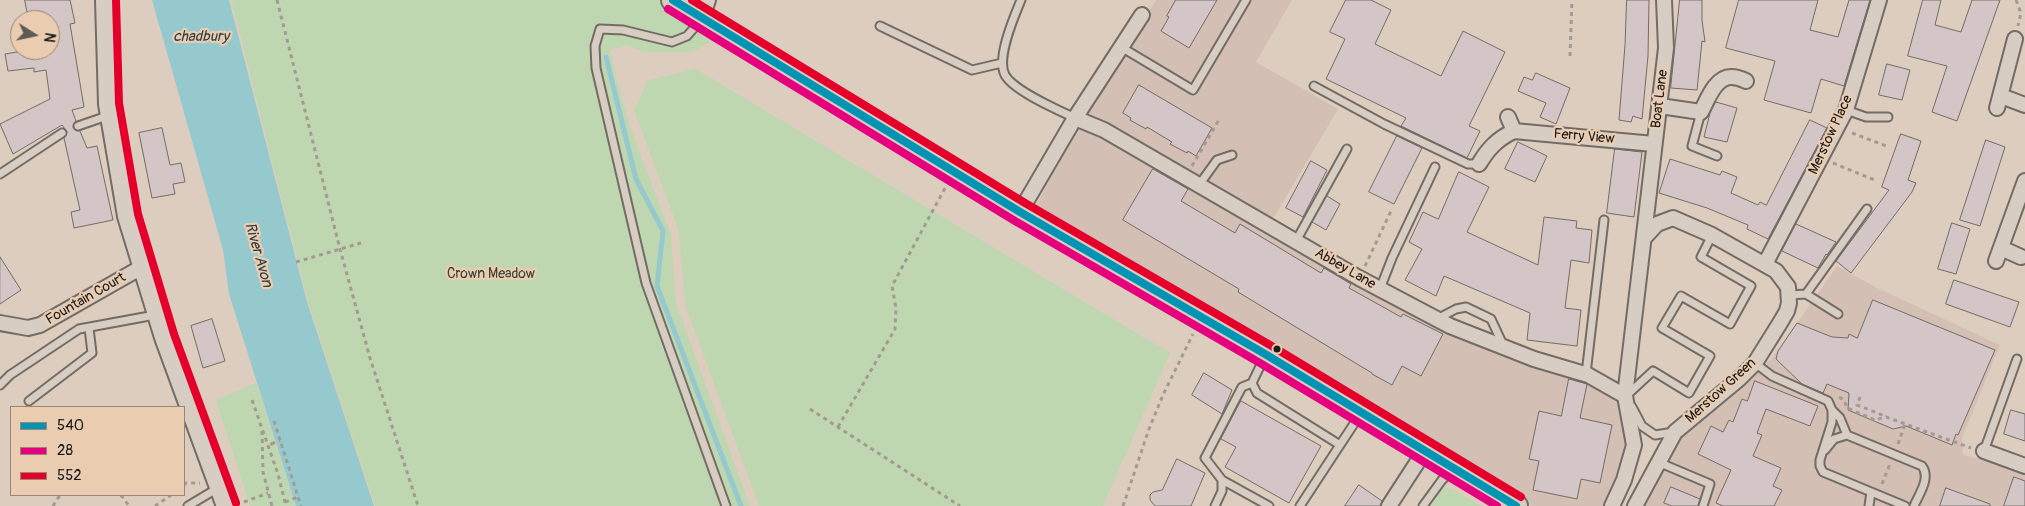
<!DOCTYPE html>
<html>
<head>
<meta charset="utf-8">
<style>
  body { margin:0 }
  #map { position:relative; width:2025px; height:506px; overflow:hidden; background:#ddcdbe; font-family:Pangolin,sans-serif }
  canvas { display:block }
  .legend { position:absolute; left:10px; top:406px; width:175px; height:90px; box-sizing:border-box; background:#eacdb1; border:1px solid #988675; margin:0; padding:6px 9px; list-style:none; font-size:15px; color:#1c1c1c }
  .legend li { display:flex; align-items:center; gap:10px; height:25px }
  .legend b { width:25px; border:1px solid #988675 }
  .north { position:absolute; left:10px; top:10px; width:50px; height:50px; box-sizing:border-box; background:#eacdb1; border:1px solid #988675; border-radius:50%; rotate:100deg; font-size:14px; font-weight:700; line-height:20px; text-align:center; color:#1c1c1c }
  .north::after { content:''; display:block; margin:auto; width:18px; height:22px; background:#605a55; clip-path:polygon(50% 0,100% 100%,50% 72%,0 100%) }
</style>
</head>
<body>
<div id="map">
<canvas width="2025" height="506"></canvas>
<ul class="legend">
<li><b style="height:6px;background:#0494b3"></b>540</li>
<li><b style="height:6px;background:#e5007d"></b>28</li>
<li><b style="height:6px;background:#e4002b"></b>552</li>
</ul>
<div class="north">N</div>
</div>
<script>
const c = document.querySelector('canvas').getContext('2d');
c.lineJoin = 'round';
function fillPath(path, color) { c.fillStyle = color; c.fill(path, 'evenodd'); }
function strokePath(path, color, width, dash) { c.strokeStyle = color; c.lineWidth = width; c.lineCap = dash ? 'butt' : 'round'; c.setLineDash(dash || []); c.stroke(path); }
function drawText(font, color, halo, rows, align = 'center') {
  c.font = font + ' Pangolin,sans-serif'; c.lineWidth = 4.5; c.setLineDash([]); c.textBaseline = 'middle'; c.strokeStyle = halo; c.fillStyle = color; for (const [text, x, y, turn = 0] of rows) {
    c.save(); c.translate(x, y); c.rotate((+turn || 0) * Math.PI / 180); c.textAlign = isNaN(turn) ? turn : align; if (halo) c.strokeText(text, 0, 0); c.fillText(text, 0, 0); c.restore();
  }
}
const built = new Path2D(`
  M1156 0H1292L1256 62 1338 109 1270 224 1450 323 1627 395 1629 437 1617 481 1604 506H1532L1488 478 1033 212 1078 125Z
  M1837 266 1877 288 2000 345 1962 438 1963 455 2025 469V506H1635L1675 432 1760 366 1771 360Z`);
const green = new Path2D(`
  M231 0H664L723 34 693 52H643L627 45 610 50 621 97 631 129 671 235 676 303 750 506H375L308 302Z
  M696 69 1170 353 1103 506H759L685 305 679 231 634 110 648 80Z
  M256 383 296 506H250L216 400Z
  M1443 488 1452 489 1481 506H1431Z`);
const water = new Path2D(`
  M152 0H229L307 302 374 506H296L229 294 223 250Z`);
const stream = new Path2D(`
  M606 57 636 179 663 231 657 286 741 506`);
const building = new Path2D(`
  M25 0H70L75 23 70 24 84 107 72 110 76 121 73 127 75 130 80 131 87 148 97 146 113 220 74 228 71 212 80 210 64 138 67 132 62 125 13 154 0 124 50 99 46 70 34 72V68L8 71 5 54 29 50H50V20H29Z
  M1176 0H1217L1189 48 1161 31 1169 17 1167 16Z
  M1346 0H1371L1391 10 1375 44 1441 76 1463 31 1505 52 1469 126 1480 131 1467 158 1401 126 1406 118 1326 79 1345 39 1330 32Z
  M1627 0H1649L1648 56 1642 119 1633 116 1631 122 1619 120 1625 45Z
  M1680 0H1702V20L1705 42 1702 41 1697 90 1671 88Z
  M1739 0H1818L1810 30 1838 37 1849 0H1870L1844 86 1821 79 1811 113 1764 100 1775 61 1726 48Z
  M1923 0H1941L1935 25 1961 32 1972 0H2000L1957 121 1932 112 1947 66 1908 56Z
  M1887 64 1910 70 1902 100 1879 95Z
  M1536 73 1570 88 1556 124 1540 117 1546 103 1518 91 1524 77 1532 80Z
  M1139 85 1212 128 1196 156 1188 151 1187 153 1170 144 1172 142 1147 127 1146 129 1130 120 1131 118 1123 113Z
  M1716 102 1737 108 1727 142 1704 137 1710 113Z
  M1810 120 1827 128 1768 239 1747 229 1748 225 1707 208 1659 193 1670 159 1720 175 1722 171 1737 177 1731 193 1758 205 1760 202 1766 205Z
  M162 128 170 165 181 163 185 182 173 184 175 194 152 198 139 133Z
  M1901 134 1921 141 1908 180 1916 183 1912 192 1851 273 1836 261 1889 190 1882 187Z
  M1397 136 1422 148 1394 204 1369 192Z
  M1986 140 2005 147 1980 226 1960 220Z
  M1518 142 1547 156 1535 182 1505 169Z
  M1615 149 1642 152 1634 217 1607 213Z
  M1311 161 1327 170 1303 217 1286 208Z
  M1153 169 1188 189 1181 201 1235 233 1240 224 1321 273 1324 268 1351 284 1349 288 1401 317 1403 314 1443 334 1421 376 1402 366 1392 385 1372 374V373L1238 292 1239 289 1123 220Z
  M1459 172 1489 187 1467 232 1538 265 1544 217 1577 221 1576 228 1592 230 1589 263 1571 260 1565 308 1581 310 1577 346 1527 340 1530 313 1444 276 1436 296 1405 280 1422 249 1409 242 1423 212 1438 219Z
  M1327 196 1340 204 1326 230 1312 222Z
  M1952 223 1970 229 1956 274 1938 269Z
  M1796 224 1836 242 1827 255 1826 254 1818 268 1782 251Z
  M0 257 21 290 0 304Z
  M1954 280 2019 302 2010 327 1946 304Z
  M1873 300 1995 350 1958 435 1956 434 1952 445 1906 426 1893 429 1848 410 1849 393 1827 384 1823 393 1802 384 1776 359 1778 351 1797 323 1832 337 1848 338 1849 334 1857 338Z
  M212 319 225 361 203 368 191 326Z
  M1204 373 1232 390 1222 414 1192 395Z
  M1569 379 1587 384 1580 418 1612 425 1600 483 1581 479 1577 499 1533 490 1539 461 1529 459 1539 411 1561 416Z
  M1755 381 1818 406 1810 426 1766 409 1757 433 1762 435 1753 456 1781 468 1773 486 1782 490 1774 506H1723L1716 503 1731 470 1698 454 1711 426 1723 432 1729 420 1733 422 1742 399 1747 401Z
  M1241 401 1321 446 1289 503 1225 467 1236 447 1221 439Z
  M2011 410 2025 414V441L2004 434Z
  M1177 459 1205 473 1191 506H1155L1150 500V495L1153 492 1162 490Z
  M2014 477 2025 481V506H2004Z
  M1359 485 1382 501 1380 506H1345Z
  M1671 487 1700 499 1698 506H1672L1664 503Z
  M1946 488 1990 504V506H1940Z`);
const path = new Path2D(`
  M277 0 340 249 370 358 418 506
  M2016 0 2021 13 2018 26
  M1570 56 1572 0
  M1852 133 1889 147
  M1833 163 1877 181
  M1192 166 1220 118
  M296 262 361 243
  M1365 266 1391 211
  M1839 397 1844 400 1847 408 1875 420 1886 417 1971 448
  M1860 397 1857 405 1885 416
  M252 400 278 474 286 506
  M810 409 960 506
  M274 421 301 506
  M838 427 895 329 896 308 892 286 945 188
  M262 431 263 472 272 506
  M274 443 269 445 280 440
  M1898 444 1905 424
  M1882 484 1890 464
  M184 485 186 483H200
  M121 495 129 506
  M244 502 268 493
  M285 502 298 497
  M53 506 60 495
  M155 506 171 495
  M1123 506 1149 429 1163 395 1193 334`);
const service = new Path2D(`
  M1021 0C1014 17 996 58 1005 75 1014 91 1058 110 1075 118
  M700 21 687 36 672 42 623 30 600 29 595 46 596 68 646 283 726 506
  M880 26 972 70 1002 63
  M1121 47 1193 90 1246 0
  M1314 86 1384 124 1468 164H1479
  M1846 110 1866 117H1888
  M1701 112 1692 146 1717 156
  M78 126 110 115
  M0 174 62 133
  M1199 185 1217 160 1232 155
  M1296 241 1347 149
  M1380 289 1392 258 1435 167
  M1806 294 1838 314
  M1789 295 1806 294 1867 209
  M1437 319 1456 309 1466 307 1491 319 1504 347
  M1264 358 1252 383 1257 393 1340 445
  M1755 363 1772 376 1828 401 1832 410 1840 418 1847 435 1922 466C1931 478 1919 494 1914 506
  M1586 374 1604 220
  M0 385 10 375 79 329 155 315
  M1626 396 1653 371 1689 393 1710 356 1662 328 1681 296 1730 324 1751 286 1701 257 1712 235
  M29 401 92 353 89 328
  M1632 407 1642 426 1655 435 1674 432
  M1832 410V422L1820 460V466L1823 472 1905 506
  M1825 450 1834 439 1847 435
  M1984 451 2017 359
  M1658 462 1710 484 1703 506
  M1222 480 1269 506
  M188 506 218 488
  M1215 506 1222 491V480L1205 458 1242 387 1252 383
  M1300 506 1359 416
  M1423 506 1442 480 1451 471
  M1869 506 1871 492`);
const minor = new Path2D(`
  M702 19 708 0
  M2001 96 2025 105
  M1660 106 1701 112C1707 101 1715 77 1731 77 1736 77 1742 79 1746 81
  M1997 108 2015 39
  M1508 117 1514 131
  M1075 118 1104 130 1359 278 1450 326 1534 359 1588 375 1625 396
  M1479 164C1488 149 1497 139 1514 131L1654 144
  M1020 212 1075 118 1142 15
  M2001 248 2021 257
  M1996 261 2025 181
  M1765 264 1846 110 1879 0
  M0 323 28 328 40 325 142 267
  M1984 451 2025 466
  M1389 506 1424 452
  M1612 506 1624 480 1634 445 1625 396 1666 48 1664 0
  M1635 506 1675 432 1740 378 1755 363 1780 323 1787 311 1789 303 1788 287 1776 271 1712 235 1673 218 1657 224 1645 237`);
const secondary = new Path2D(`
  M106 0 109 104 128 216 165 337 227 506`);
const primary = new Path2D(`
  M673 0 1020 212 1265 354 1516 506`);
const bus1 = new Path2D(`
  M673 0 1020 212 1265 354 1516 506`);
const bus2 = new Path2D(`
  M668 9 1015 221 1260 363 1497 506`);
const bus3 = new Path2D(`
  M116 0 119 103 138 214 174 334 236 503
  M692 0 1025 203 1270 345 1521 497`);
const markers = [
  [1277,349,4.5,"#1c1c1c"]
];
const streetNames = [
  ["Boat Lane",1660,99,-83],
  ["Merstow Place",1831,135,-65],
  ["Ferry View",1584,137,5],
  ["Abbey Lane",1345,269,30],
  ["Fountain Court",86,299,-30],
  ["Merstow Green",1721,391,-42]
];
const parkNames = [
  ["Crown Meadow",491,274]
];
const waterNames = [
  ["chadbury",201,37],
  ["River Avon",258,255,74]
];
fillPath(built, '#d4bfb4');
fillPath(green, '#bfd7b0');
fillPath(water, '#96c9ce');
strokePath(stream, '#96c9ce', 5);
fillPath(building, '#d4c6c7');
strokePath(building, '#736c65', 1);
strokePath(service, '#736c65', 11);
strokePath(minor, '#736c65', 18);
strokePath(secondary, '#736c65', 24);
strokePath(primary, '#736c65', 26);
strokePath(path, '#a39a91', 3, [4, 4]);
strokePath(service, '#d8cdc3', 7);
strokePath(minor, '#d8cdc3', 14);
strokePath(secondary, '#d8cdc3', 20);
strokePath(primary, '#d8cdc3', 22);
strokePath(bus1, '#0494b3', 8);
strokePath(bus2, '#e5007d', 8);
strokePath(bus3, '#e4002b', 8);
for (const [x, y, r, color] of markers) { const dot = new Path2D(); dot.arc(x, y, r, 0, 2 * Math.PI); c.fillStyle = color; c.fill(dot); strokePath(dot, '#eacdb1', 2); }
drawText('14px', '#1c1c1c', '#eacdb1', streetNames);
drawText('14px', '#384337', '#eacdb1', parkNames);
drawText('italic 15px', '#2e3e41', '#eacdb1', waterNames);
</script>
</body>
</html>
